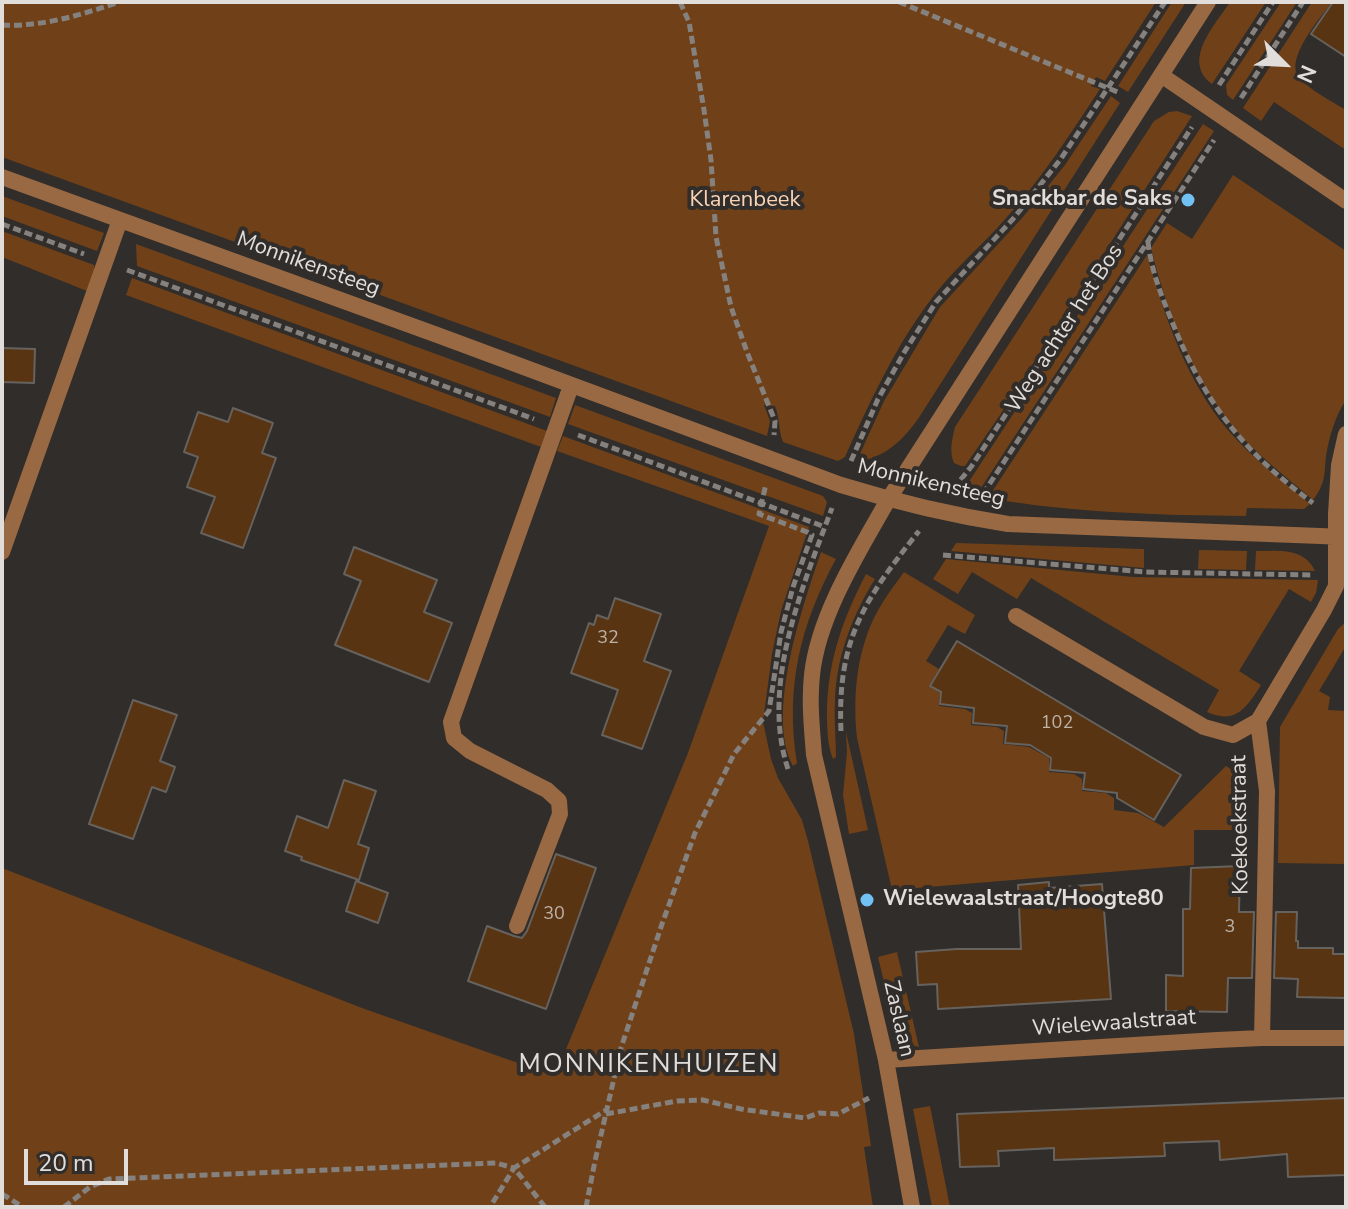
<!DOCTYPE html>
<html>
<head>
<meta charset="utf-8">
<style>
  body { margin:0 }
  #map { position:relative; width:1348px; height:1209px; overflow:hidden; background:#312d2a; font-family:"Nunito Sans",sans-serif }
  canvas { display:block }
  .frame { position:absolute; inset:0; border:4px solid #e0dddb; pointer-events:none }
  .north { position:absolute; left:1244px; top:24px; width:80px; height:80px; -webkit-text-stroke:6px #312d2a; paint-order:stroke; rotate:114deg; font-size:22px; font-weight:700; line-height:32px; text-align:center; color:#e0dddb }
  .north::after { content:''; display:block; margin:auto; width:28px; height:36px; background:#e0dddb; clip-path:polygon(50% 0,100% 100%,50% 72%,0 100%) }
  .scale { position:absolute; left:24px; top:1149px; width:104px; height:36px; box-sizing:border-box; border:4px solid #e0dddb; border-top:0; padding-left:10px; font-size:24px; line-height:28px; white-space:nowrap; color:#e0dddb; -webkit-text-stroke:6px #312d2a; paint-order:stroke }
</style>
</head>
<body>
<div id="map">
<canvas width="1348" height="1209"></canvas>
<div class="frame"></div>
<div class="north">N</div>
<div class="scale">20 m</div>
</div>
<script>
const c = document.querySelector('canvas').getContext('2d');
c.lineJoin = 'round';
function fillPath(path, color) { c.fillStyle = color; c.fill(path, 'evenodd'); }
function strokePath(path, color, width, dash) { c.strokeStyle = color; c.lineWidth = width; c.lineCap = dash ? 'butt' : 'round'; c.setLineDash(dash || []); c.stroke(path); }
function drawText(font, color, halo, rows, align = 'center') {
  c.font = font + ' "Nunito Sans",sans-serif'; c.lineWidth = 8; c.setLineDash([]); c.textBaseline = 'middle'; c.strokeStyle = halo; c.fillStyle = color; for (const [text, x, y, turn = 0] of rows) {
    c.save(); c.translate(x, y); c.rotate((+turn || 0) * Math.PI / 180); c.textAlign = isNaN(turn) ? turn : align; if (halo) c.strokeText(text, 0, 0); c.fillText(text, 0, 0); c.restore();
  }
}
const green = new Path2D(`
  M2 2H1156L1105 81 1096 77 1091 86 1100 89C1071 133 1042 178 1007 217 982 246 951 271 929 302 894 349 869 404 845 457L838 461 783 442C778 430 780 418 775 406L764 405 770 421 767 436 2 157Z
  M1172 2H1186L1128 92 1118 86Z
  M1230 2H1266L1212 84C1181 61 1215 25 1230 2Z
  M1281 2H1297L1233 100 1227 95 1226 85Z
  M1312 2H1332C1321 17 1286 57 1298 76 1306 88 1333 102 1346 110V150L1274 102 1261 121 1243 108Z
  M1111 96 1120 103 918 419C903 440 888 454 863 461L859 456 884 401 940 307 1023 217 1065 165Z
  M1177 111 1192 116 1000 415 965 466H961L954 463C949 452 952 439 955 427L1154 121 1169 112Z
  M1203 124 1214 131 977 494 967 487 968 483Z
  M1233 175 1346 251V400C1335 416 1329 438 1326 456 1324 475 1326 483 1313 500 1290 480 1265 461 1244 439 1196 387 1168 317 1151 248L1167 223 1192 239Z
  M2 196 104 233 97 251 2 216Z
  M2 231 94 265 95 272 87 291 2 257Z
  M136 244 556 398 550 417 137 266Z
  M1147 255C1164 315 1186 380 1227 429 1251 457 1281 480 1310 504L1304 509 1247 508 1246 516C1159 515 1073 513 988 498Z
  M132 278 547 431 541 447 126 295Z
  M575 405 823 496 827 502 823 516 568 424Z
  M563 436 809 527 781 611 772 654 763 722 771 759 778 778 802 820 808 841 854 1034 871 1146 864 1147 873 1207H2V868L362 1008 555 1076 688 753 769 526 557 451Z
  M956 543 1144 549V568L951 551Z
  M1199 550 1247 551 1246 570 1198 569Z
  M1256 551C1278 551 1304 547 1315 571L1255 570Z
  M821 552 836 559C800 625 785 688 797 763L793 766C765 714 803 605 821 552Z
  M946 559 1133 577 1318 580 1316 593 1311 602 1289 589 1239 671 1261 685C1247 707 1236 725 1207 712L1219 690 1031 578 1017 599 972 572 958 594 933 579Z
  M904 572 975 615 965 634 948 625 926 661 939 669 929 686 940 693 939 706 965 709 972 713 971 725 997 727 1004 731 1003 744 1029 747 1049 758V772L1074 774 1082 779V791L1106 793 1114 798V810L1138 813 1164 827 1226 766C1252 782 1245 804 1245 830H1194V865L892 890 857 738C853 698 856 657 873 620 881 603 893 587 904 572Z
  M866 574 875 579C852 616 836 658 835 701 834 720 836 739 836 757L833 759C827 744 827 726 827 710 828 661 843 618 866 574Z
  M1346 622V646L1319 691 1330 697 1328 710 1346 711V864L1278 863 1280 727 1338 629Z
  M846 732 868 830 849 834 843 795 847 752Z
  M897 952 919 1047 908 1044 896 1031 878 957Z
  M930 1106 950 1207H932L913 1109Z`);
const building = new Path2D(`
  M1333 2H1346V57L1311 34Z
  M2 348 35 349 34 383 2 382Z
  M233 408 273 423 262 453 276 458 243 548 201 533 215 497 187 487 198 457 184 452 198 412 228 422Z
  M354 547 437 580 424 612 452 623 429 682 335 645 361 581 344 574Z
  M615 598 661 614 644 661 671 671 642 749 602 735 618 690 571 673 589 623 594 625 597 615 608 619Z
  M957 641 1181 775 1154 820 1117 798V793L1083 789 1085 773 1050 770 1051 758 1030 745 1005 743 1007 726 973 723 974 708 940 704 941 692 930 686Z
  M133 700 177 715 160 761 175 767 166 792 152 787 133 839 89 824Z
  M344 780 376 791 358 844 369 848 359 880 301 860 302 857 285 851 297 816 328 828Z
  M556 854 596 868 546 1009 468 981 487 926 514 936 522 938 527 931Z
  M1240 866 1239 912H1254L1252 978H1228L1227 1012 1166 1011V975L1183 976V909H1190L1191 868Z
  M356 881 388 893 378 923 346 911Z
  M1049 882V888L1102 884 1111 999 938 1009 937 984 918 985 916 952 957 949H1021L1018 885Z
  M1276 912H1297L1296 941H1298V948H1333V954H1346V998L1297 997 1298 979 1274 978Z
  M1346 1098V1175L1288 1177 1287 1154 1220 1160 1219 1141 1164 1143 1165 1156 1054 1160V1148L998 1151 999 1166 960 1167 957 1114Z`);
const path = new Path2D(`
  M680 2 689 22 704 110 711 160 716 237 731 307 747 352 775 421 774 435
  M899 2 1120 93
  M2 25C42 27 81 15 119 2
  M1219 85 1273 2
  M1241 98 1303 2
  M2 224 84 254
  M1148 242C1151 269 1161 295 1171 319 1204 402 1241 450 1313 503
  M127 270 534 419
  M578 435 825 527
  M851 461 878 399 905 351 936 302 1013 219 1060 160 1165 2
  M953 489 971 467 1004 417 1192 127
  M983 494 1214 140
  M943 555 1145 572 1313 575
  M841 731C837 640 864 600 919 531
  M788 769C760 685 803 586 832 508
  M606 1114 677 1101 703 1100 741 1109 805 1118 819 1113 838 1114 869 1098
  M2 1194 23 1207
  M64 1207 90 1187 109 1179 496 1163 514 1168 490 1207
  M545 1207 514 1168 606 1110
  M586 1207 595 1161 621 1048 662 924 695 833 734 754 769 711 781 632 793 587 812 535 807 532 759 514 766 484`);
const street = new Path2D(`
  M1161 75 1346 201
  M2 177 440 336 841 485C896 502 951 515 1008 524L1346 537
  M2 552 120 220
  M1016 616 1204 727 1233 735 1258 721
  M517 926 560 814 559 801 547 790 470 751 454 738 451 722 571 386
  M1262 1038 1267 791 1258 721 1324 610 1336 586V514L1339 465 1346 434
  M886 1060 1217 1040 1262 1038H1346
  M912 1207 886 1060 814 755C812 729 809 702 812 675 818 616 859 551 888 500L1208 2`);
const markers = [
  [1188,200,8,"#71c1f5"],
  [867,900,8,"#71c1f5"]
];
const numberNames = [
  ["32",608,639],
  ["102",1057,724],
  ["30",554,915],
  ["3",1230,928]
];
const poiNames = [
  ["Snackbar de Saks",1172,200],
  ["Wielewaalstraat/Hoogte80",883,900,"left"]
];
const parkNames = [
  ["Klarenbeek",745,201]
];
const streetNames = [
  ["Monnikensteeg",308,265,20],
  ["Weg achter het Bos",1065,329,-57],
  ["Monnikensteeg",931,484,13],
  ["Koekoekstraat",1241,825,-91],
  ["Zaslaan",898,1019,77],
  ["Wielewaalstraat",1114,1024,-4]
];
const quarterNames = [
  ["MONNIKENHUIZEN",649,1066]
];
fillPath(green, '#704118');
fillPath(building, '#593412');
strokePath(building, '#66625e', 2);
strokePath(path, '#85817f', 5, [8, 4]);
strokePath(street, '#986943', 16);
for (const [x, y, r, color] of markers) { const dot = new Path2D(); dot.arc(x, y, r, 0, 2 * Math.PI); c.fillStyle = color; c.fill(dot); strokePath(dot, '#312d2a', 3); }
drawText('18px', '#beb3a9', null, numberNames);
drawText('bold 22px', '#e0dddb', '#312d2a', poiNames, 'right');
drawText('22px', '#fad3b5', '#312d2a', parkNames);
drawText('22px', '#e0dddb', '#312d2a', streetNames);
c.letterSpacing = '2px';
drawText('26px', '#e0dddb', '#312d2a', quarterNames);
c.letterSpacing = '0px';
</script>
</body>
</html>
